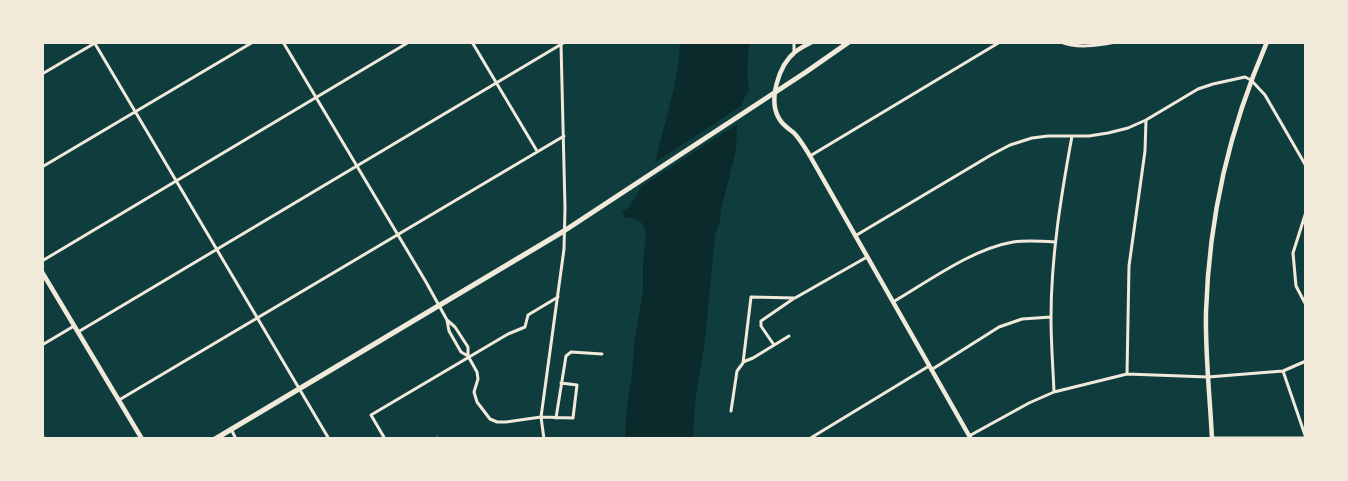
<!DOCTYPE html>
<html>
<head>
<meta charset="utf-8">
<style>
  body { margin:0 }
  #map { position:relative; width:1348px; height:481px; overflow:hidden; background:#0f3d3e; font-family:Raleway,sans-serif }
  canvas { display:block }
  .frame { position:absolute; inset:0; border:44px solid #f1e9da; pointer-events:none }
</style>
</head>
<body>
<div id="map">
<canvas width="1348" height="481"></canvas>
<div class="frame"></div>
</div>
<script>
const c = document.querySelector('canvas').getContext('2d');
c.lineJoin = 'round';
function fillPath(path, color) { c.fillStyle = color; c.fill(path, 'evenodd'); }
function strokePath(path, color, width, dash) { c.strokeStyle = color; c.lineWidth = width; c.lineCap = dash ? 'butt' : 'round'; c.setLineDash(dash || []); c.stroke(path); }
const water = new Path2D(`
  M680 42H749L747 74 749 89 743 101 737 126 736 151 721 210 720 222 715 235 705 340 695 403 693 439H625L627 406 632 374 635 337 643 293V265L646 232 642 223 631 218H625L622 212 630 206 655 163 673 92 678 66Z`);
const pier = new Path2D(`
  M746 103 742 121 636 190 651 165Z`);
const minor = new Path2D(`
  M94 42 329 439
  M283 42 426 282 447 320 449 331 461 352 468 356
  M472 42 537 151
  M1061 42C1078 49 1099 45 1116 42
  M794 52V42
  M42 74 95 43
  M810 156 1000 42
  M42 167 253 42
  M1306 212 1293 253 1296 286 1306 305
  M855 236 991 155 1010 145 1032 138 1048 136H1089L1108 133 1128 128 1146 120 1198 89 1213 84 1245 77 1251 80 1265 95 1306 166
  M42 261 409 42
  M893 302C929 281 972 249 1013 242 1027 240 1041 241 1055 242
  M447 320 455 327 468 347V356L477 372 478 379 474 392 477 402 490 419 497 422H506L541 417 573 418 577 385 561 383
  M78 332 565 42
  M42 345 74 326
  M774 345 761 326V321L793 299
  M743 362 753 358 789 336
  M931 370 999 327 1022 319 1051 317
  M1283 371 1306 438
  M1127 374 1129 266 1145 151 1146 120
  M1054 392C1053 367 1051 343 1051 318 1051 257 1061 196 1072 136
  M119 400 564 136
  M731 411 737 371 743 363 751 297 795 298 867 257
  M556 418 566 356 571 352 602 354
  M231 429 236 439
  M42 435 44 439
  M969 436 1029 403 1054 392 1127 374 1208 377 1283 371 1306 361
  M1212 438H1306
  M385 439 371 415 508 334 525 327 528 315 558 297
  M436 439 437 438
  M544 439 541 417 564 249 565 208 561 44
  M809 439 929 366`);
const tertiary = new Path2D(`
  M812 42C806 45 800 48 795 52 779 65 767 101 780 120 783 125 789 129 794 133 800 139 805 148 810 156L971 439
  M42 272 142 439
  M1212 439C1210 397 1205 354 1206 312 1209 216 1229 130 1267 42`);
const primary = new Path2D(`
  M215 439 564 231 806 72 849 42`);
fillPath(water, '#0a2a2b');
fillPath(pier, '#0f3d3e');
strokePath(minor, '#f1e9da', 3);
strokePath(tertiary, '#f1e9da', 4.5);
strokePath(primary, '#f1e9da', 5);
</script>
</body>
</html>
